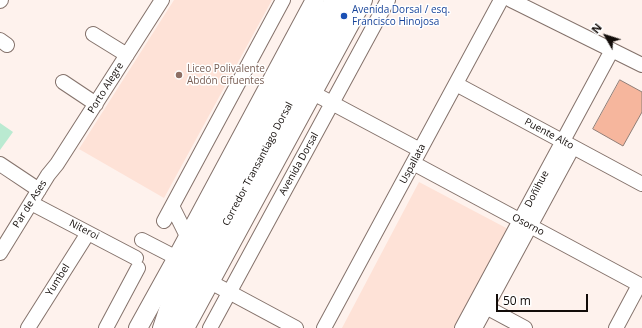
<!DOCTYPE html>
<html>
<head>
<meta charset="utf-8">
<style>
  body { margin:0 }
  #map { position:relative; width:642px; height:328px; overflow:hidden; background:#fef2ed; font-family:"Open Sans",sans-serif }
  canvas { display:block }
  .north { position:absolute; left:586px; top:16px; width:40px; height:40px; -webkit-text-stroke:3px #fff; paint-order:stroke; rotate:309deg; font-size:11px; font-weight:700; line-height:16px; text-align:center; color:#120c09 }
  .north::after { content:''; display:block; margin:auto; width:14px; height:18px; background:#120c09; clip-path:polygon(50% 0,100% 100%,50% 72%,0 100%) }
  .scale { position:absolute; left:496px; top:294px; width:92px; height:18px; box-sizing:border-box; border:2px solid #120c09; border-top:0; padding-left:5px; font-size:12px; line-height:14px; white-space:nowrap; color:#120c09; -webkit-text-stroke:3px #fff; paint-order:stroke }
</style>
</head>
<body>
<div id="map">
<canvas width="642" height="328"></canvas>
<div class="north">N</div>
<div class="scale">50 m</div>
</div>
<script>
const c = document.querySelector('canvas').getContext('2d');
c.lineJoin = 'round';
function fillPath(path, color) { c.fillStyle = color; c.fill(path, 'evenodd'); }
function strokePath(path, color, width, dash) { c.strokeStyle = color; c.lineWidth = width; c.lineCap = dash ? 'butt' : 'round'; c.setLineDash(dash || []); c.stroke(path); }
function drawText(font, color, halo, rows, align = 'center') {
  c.font = font + ' "Open Sans",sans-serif'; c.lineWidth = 3; c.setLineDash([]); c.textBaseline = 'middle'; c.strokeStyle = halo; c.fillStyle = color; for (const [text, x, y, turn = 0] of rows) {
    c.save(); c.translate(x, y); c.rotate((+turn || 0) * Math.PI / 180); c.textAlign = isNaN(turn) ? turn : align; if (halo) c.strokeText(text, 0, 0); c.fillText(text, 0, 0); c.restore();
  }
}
const built = new Path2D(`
  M174 0H272L164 198 79 149Z
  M419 182 510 230 458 328H342Z`);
const green = new Path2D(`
  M0 123 13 132 0 150Z`);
const building = new Path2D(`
  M620 80 642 92V112L623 146 593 129Z`);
const minor = new Path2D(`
  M511 0 642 65
  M0 1 1 0
  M93 34 127 55
  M0 40 7 45
  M63 82 96 104
  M456 84 642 184
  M313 93 420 150
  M413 163 642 286
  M0 164 39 190
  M31 203 136 258
  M172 206 188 238
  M164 221 283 0
  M142 240 177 258
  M0 253 48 175 57 164 162 0
  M201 277 296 328
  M486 307 525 328
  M28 328 88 233
  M106 328 138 268
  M160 328 169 301 332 0
  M169 328 347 0
  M210 328 388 0
  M324 328 501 0
  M462 328 612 50
  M475 328 573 147
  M616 328 639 285`);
const major = new Path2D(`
  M138 328 174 263 315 0
  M185 328 363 0`);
const markers = [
  [344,16,4,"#1a4fb4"],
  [179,75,4,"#8d6e63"]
];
const transitNames = [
  ["Avenida Dorsal / esq.",352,10],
  ["Francisco Hinojosa",352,22]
];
const educationNames = [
  ["Liceo Polivalente",187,69],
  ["Abdón Cifuentes",187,81]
];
const streetNames = [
  ["Porto Alegre",106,88,-58],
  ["Puente Alto",549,134,28],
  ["Corredor Transantiago Dorsal",258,164,-62],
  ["Avenida Dorsal",299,164,-61],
  ["Uspallata",413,164,-62],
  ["Doñihue",537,189,-62],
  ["Par de Ases",30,204,-58],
  ["Osorno",528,225,28],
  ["Niteroi",84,230,27],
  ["Yumbel",58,280,-58]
];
fillPath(built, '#fee2d7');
fillPath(green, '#baead1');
fillPath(building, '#f6b69d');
strokePath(building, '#907e77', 1);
strokePath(minor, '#84726b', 16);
strokePath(major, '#84726b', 20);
strokePath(minor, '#fff', 14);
strokePath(major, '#fff', 18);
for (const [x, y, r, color] of markers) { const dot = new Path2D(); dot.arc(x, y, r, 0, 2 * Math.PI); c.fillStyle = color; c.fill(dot); strokePath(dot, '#fff', 1.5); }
drawText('10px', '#164399', '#fff', transitNames, 'left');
drawText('10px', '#785e54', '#fff', educationNames, 'left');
drawText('10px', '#120c09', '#fff', streetNames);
</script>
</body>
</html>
